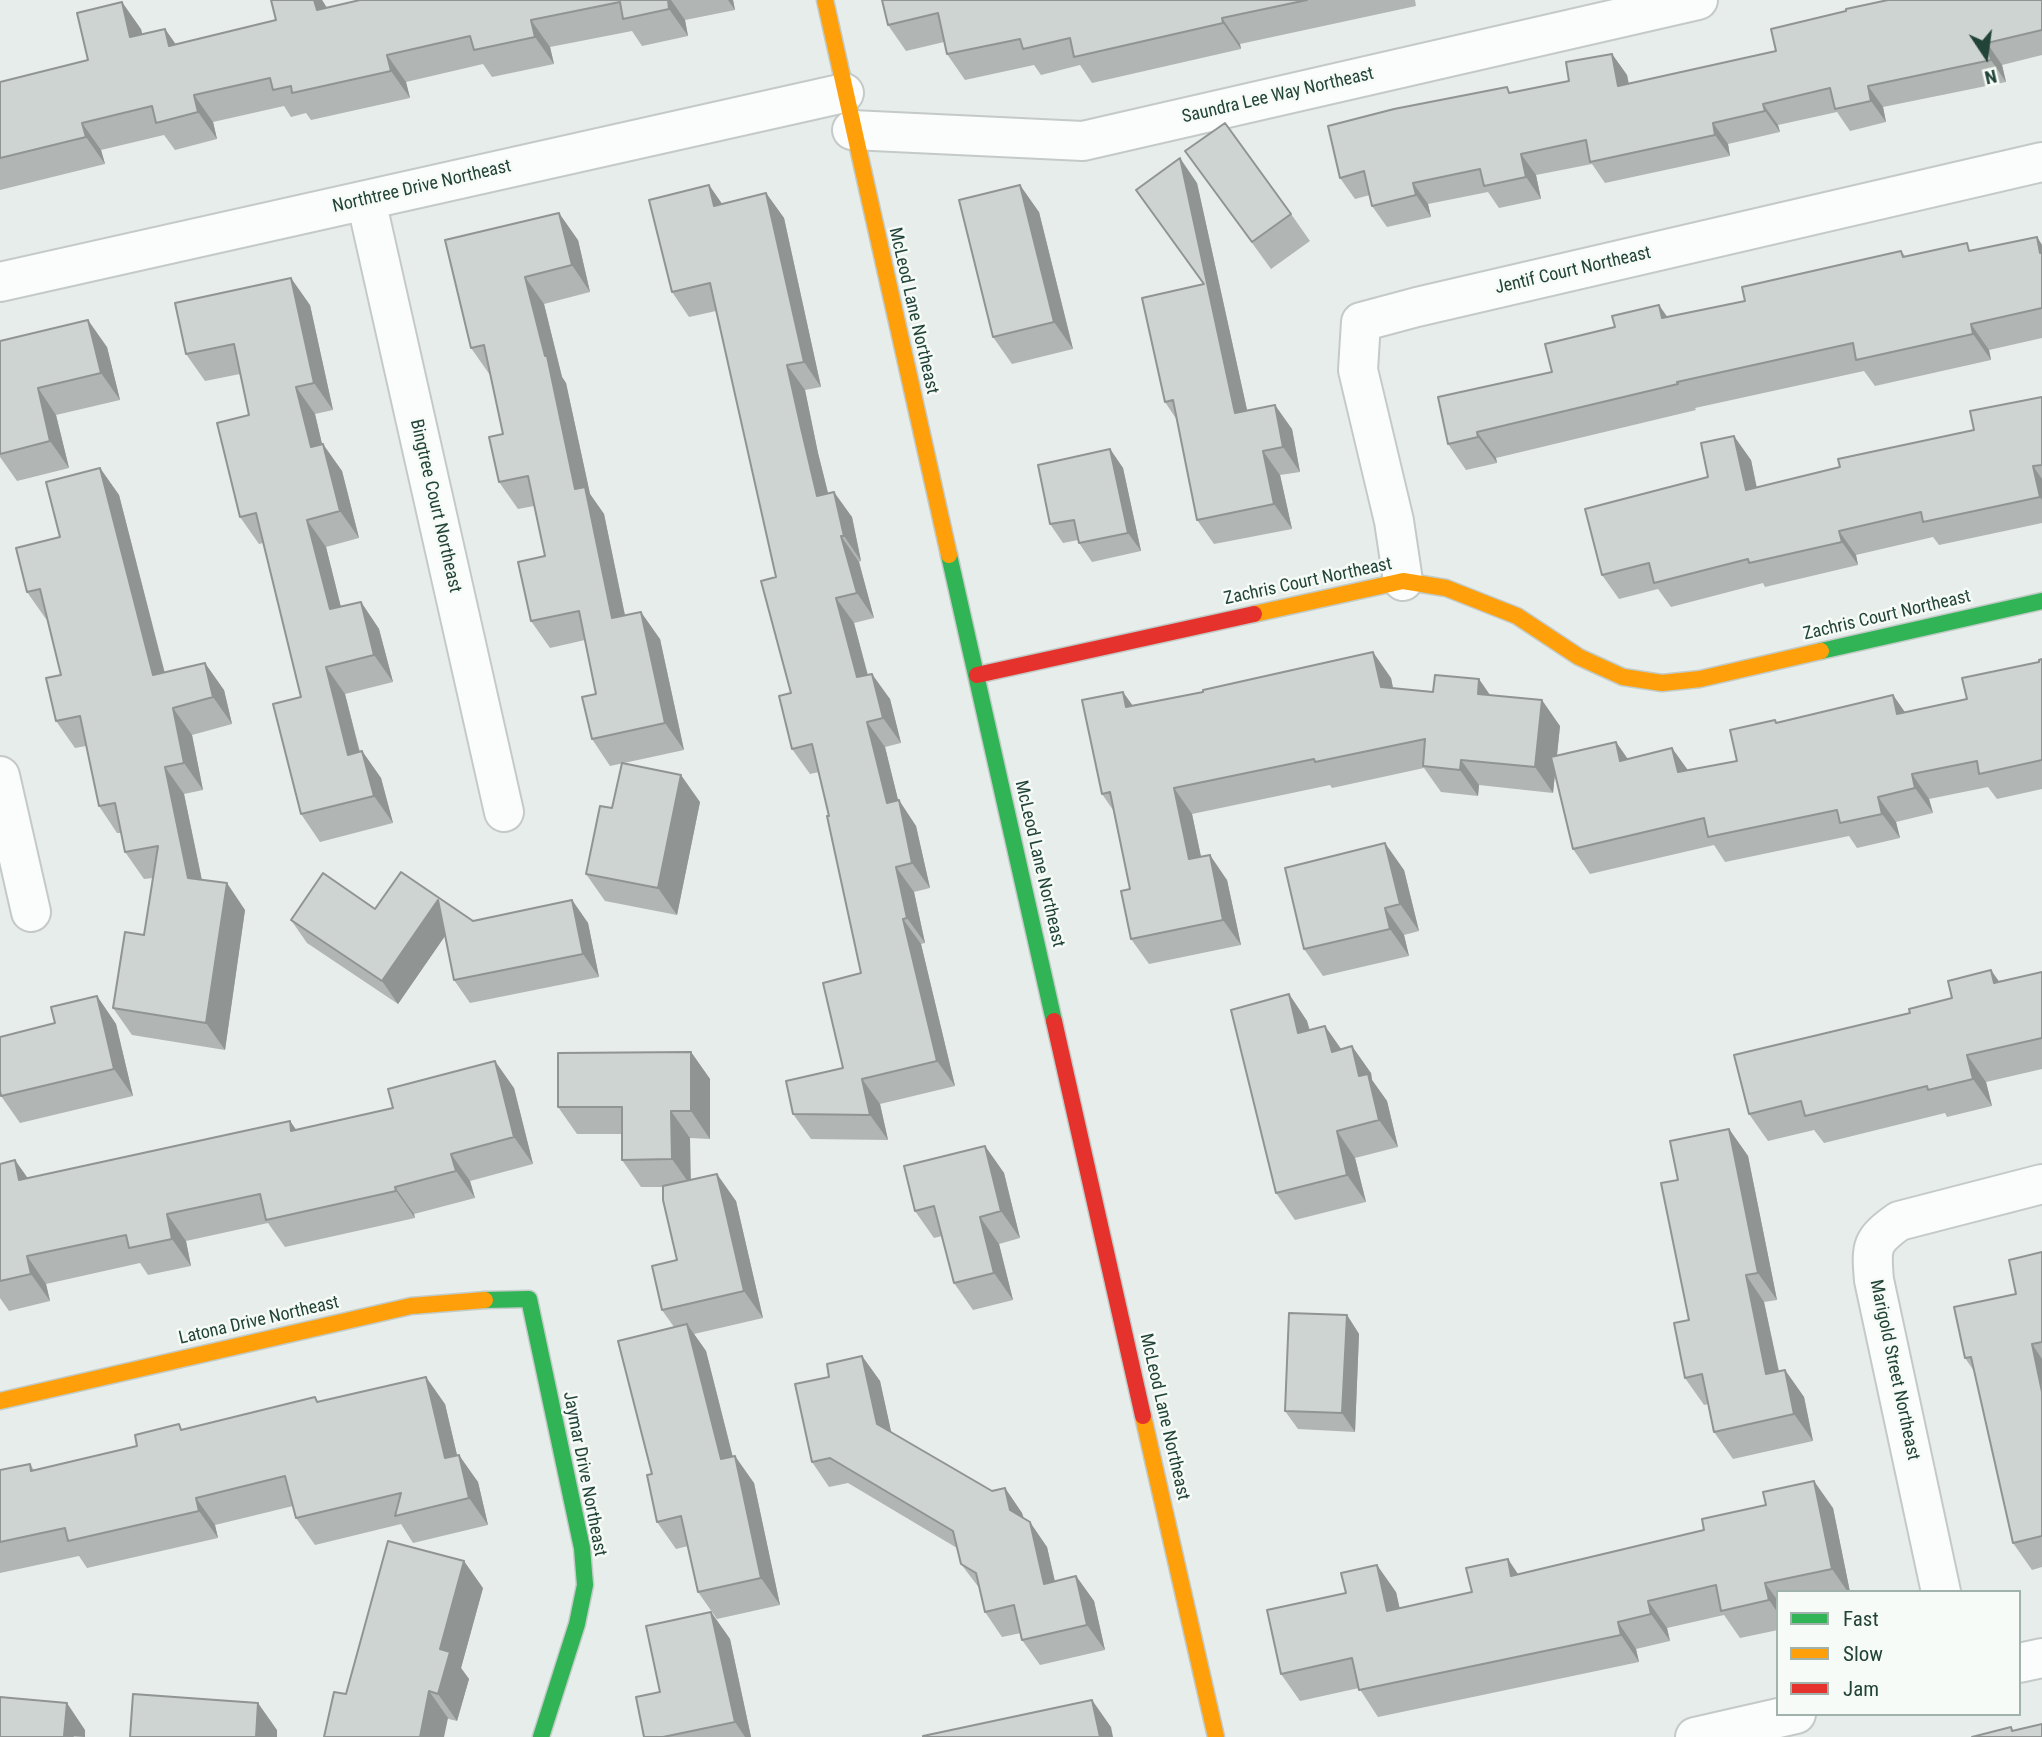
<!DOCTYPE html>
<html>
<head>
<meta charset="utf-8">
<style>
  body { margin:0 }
  #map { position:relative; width:2042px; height:1737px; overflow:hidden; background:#e7edea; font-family:"Roboto Condensed",sans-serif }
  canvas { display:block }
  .legend { position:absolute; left:1776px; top:1590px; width:245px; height:126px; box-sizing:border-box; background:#f6fbf8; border:2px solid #a1b1ab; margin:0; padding:9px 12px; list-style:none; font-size:21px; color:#224338 }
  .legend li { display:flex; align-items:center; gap:14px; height:35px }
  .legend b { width:35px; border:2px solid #a1b1ab }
  .north { position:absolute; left:1951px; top:21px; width:70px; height:70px; -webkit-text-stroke:5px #f6fbf8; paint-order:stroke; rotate:167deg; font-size:19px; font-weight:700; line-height:28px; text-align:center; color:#224338 }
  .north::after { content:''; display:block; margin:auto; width:24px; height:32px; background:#224338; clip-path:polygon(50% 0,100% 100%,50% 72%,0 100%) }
</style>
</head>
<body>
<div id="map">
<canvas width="2042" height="1737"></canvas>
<ul class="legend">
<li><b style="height:9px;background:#30b455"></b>Fast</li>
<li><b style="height:9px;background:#ff9f0a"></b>Slow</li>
<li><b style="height:9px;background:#e5322d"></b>Jam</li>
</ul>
<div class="north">N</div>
</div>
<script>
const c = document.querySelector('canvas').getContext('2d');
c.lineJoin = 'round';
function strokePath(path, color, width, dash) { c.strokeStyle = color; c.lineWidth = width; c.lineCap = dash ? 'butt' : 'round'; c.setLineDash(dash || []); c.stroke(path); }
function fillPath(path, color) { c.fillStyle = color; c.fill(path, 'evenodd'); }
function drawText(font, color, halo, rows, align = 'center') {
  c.font = font + ' "Roboto Condensed",sans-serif'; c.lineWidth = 5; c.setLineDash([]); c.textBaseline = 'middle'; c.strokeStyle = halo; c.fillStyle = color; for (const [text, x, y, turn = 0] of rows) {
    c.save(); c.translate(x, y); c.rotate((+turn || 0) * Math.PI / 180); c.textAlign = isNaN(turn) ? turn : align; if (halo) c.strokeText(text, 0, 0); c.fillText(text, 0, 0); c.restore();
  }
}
const street = new Path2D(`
  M852 130 1083 141 1698 0
  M366 200 504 812
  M0 282 844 93
  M1403 581 1394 521 1358 370 1361 322 1417 307 2042 162
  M0 776 31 912
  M1941 1592 1874 1280C1871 1246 1871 1241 1899 1221L2042 1184
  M2019 1663 2042 1658
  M1695 1737 1796 1714`);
const fast = new Path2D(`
  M949 555 1054 1021
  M1821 651 2042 601
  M485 1300 529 1299 582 1548 585 1585 577 1624 541 1737`);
const slow = new Path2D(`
  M825 0 949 555
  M1254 614 1403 581 1446 588 1517 616 1579 657 1623 677 1662 683 1700 679 1821 651
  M0 1401 411 1306 485 1300
  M1143 1416 1216 1737`);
const jam = new Path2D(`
  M977 675 1254 614
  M1054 1021 1143 1416`);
const wall = new Path2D(`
  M271 0H322L327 8 360 0H733L735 10 685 20 688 36 642 46 632 31 550 47 554 64 492 77 483 64 406 82 410 98 311 120 306 113 291 117 284 106 213 122 217 139 175 150 164 135 101 150 105 164 0 190V82L88 60 141 29 142 34 165 29 176 45 276 20Z
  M882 0H1415L1416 6 1240 44 1241 49 1092 83 1080 65 1041 75 1034 65 965 80 947 54 944 42 906 51 888 25Z
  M2042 0V55L2002 65 2006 82 1883 107 1886 122 1850 131 1837 112 1778 125 1780 132 1728 144 1730 156 1605 183 1592 164 1536 175 1541 199 1499 208 1488 192 1428 204 1431 217 1387 227 1372 206 1370 195 1355 199 1340 178 1511 93 1569 81 1612 54 1627 75 1629 84Z
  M1185 151 1291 214 1310 241 1271 269Z
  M1197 183 1247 410 1292 429 1300 472 1280 475 1292 529 1214 544 1197 520 1177 420 1165 402 1203 284Z
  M709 185 722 204 766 193 784 218 821 387 805 390 818 453 828 493 852 517 861 561 859 562 874 618 854 623 868 675 890 699 901 743 885 747 898 800 916 826 930 888 914 892 925 943 921 944 955 1086 880 1104 888 1140 811 1139 793 1114 843 1068 861 973 829 816 819 772 810 774 792 749 791 693 776 577 716 311 689 317 672 292Z
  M1039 212 1073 349 1012 364 993 337Z
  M2037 237 2042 245V338L1989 350 1991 360 1875 386 1864 371 1695 408 1696 410 1496 458 1497 463 1466 470 1448 444 1615 327 1745 301 1901 251 1905 256 1973 250Z
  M445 240H578L590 292 544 304 562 377 566 383 590 494 604 514 625 615 660 639 684 750 610 766 592 739 596 694 585 640 550 648 531 621 545 556 534 506 518 509 499 482 503 434 490 375 471 348Z
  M310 305 333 410 315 414 322 444 342 471 359 538 326 547 341 607 361 602 379 629 393 682 345 694 360 752 362 751 381 778 393 823 320 842 301 814V697L263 543 259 544 240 517 249 415 240 374 205 381 186 354Z
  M0 341 107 347 120 400 56 415 69 468 17 481 0 457Z
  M2042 397V523L1939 545 1933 537 1856 555 1858 565 1765 587 1763 583 1671 607 1658 589 1619 599 1602 575 1708 477 1751 460 1757 488 1840 467 1974 430Z
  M1110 449 1123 468 1141 551 1092 562 1079 543 1078 540 1063 543 1050 524Z
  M100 468 119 495 165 673 224 690 232 724 192 735 203 790 184 794 202 880 245 910 225 1050 132 1035 113 1008 144 935 153 878 144 879 125 852 121 833H117L99 806 86 746 75 748 56 721 61 675 48 619H46L27 592Z
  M2042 659V789L1997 799 1988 787 1929 799 1933 813 1896 822 1900 838 1857 848 1849 836 1725 862 1714 845 1590 874 1573 849 1555 774 1553 793 1479 785 1478 796 1441 792 1424 768 1332 788 1330 785 1192 814 1201 857 1227 880 1241 945 1149 964 1131 939 1130 889 1113 810 1102 794 1133 705 1391 678 1393 688 1433 692 1490 695 1560 726 1557 755 1616 742 1628 759 1688 770 1737 761 1775 720 1777 723 1893 695 1905 712 1967 699 2039 662Z
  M700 802 677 915 605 901 586 874 612 808Z
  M1404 870 1419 931 1404 935 1409 956 1323 976 1304 949Z
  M572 900 588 923 599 977 470 1003 454 980 445 936 398 1004 307 943 291 920 375 909 473 921Z
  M2042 972V1069L1986 1082 1992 1106 1947 1117 1945 1113 1824 1143 1814 1130 1768 1141 1749 1114 1910 1013 1999 981Z
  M1289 994 1307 1021 1310 1030 1342 1049 1371 1073 1372 1080 1387 1101 1398 1147 1355 1158 1366 1202 1295 1220 1276 1193Z
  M97 996 116 1024 133 1096 20 1123 1 1096 55 1023Z
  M691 1052 710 1079V1139L690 1138V1180L736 1201 763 1318 694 1334 706 1351 733 1457 754 1483 780 1605 717 1619 698 1592 688 1546 676 1549 657 1522 652 1474 674 1327 662 1310 677 1260 663 1187H641L622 1160V1134H577L558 1107Z
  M514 1088 533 1164 470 1181 475 1198 414 1214 415 1218 285 1247 268 1223 186 1241 191 1266 148 1275 140 1263 46 1284 50 1301 9 1311 0 1298V1164L27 1178 290 1121 296 1130Z
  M1729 1129 1748 1156 1777 1300 1764 1302 1779 1371 1785 1370 1804 1397 1813 1441 1733 1459 1714 1432 1708 1404 1704 1405 1685 1378 1689 1320 1678 1180Z
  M985 1146 1004 1173 1020 1238 999 1244 1013 1300 973 1310 954 1283 942 1236 934 1238 915 1211Z
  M2042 1252V1567L2032 1570 2013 1543 1974 1371 1965 1358 2016 1294Z
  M1347 1315 1359 1334 1355 1432 1298 1429 1285 1411Z
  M862 1356 880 1381 891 1432 992 1491 1005 1488 1022 1513 1024 1518 1047 1547 1055 1581 1076 1576 1094 1601 1105 1650 1040 1665 1022 1640 1021 1633 1002 1637 985 1612 980 1589 961 1564 957 1548 848 1483 829 1487 812 1462 829 1377Z
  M319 1402 445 1404 457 1455 478 1482 488 1525 413 1543 401 1524 315 1545 296 1518 293 1506 215 1525 218 1538 87 1568 79 1556 0 1573V1470L30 1464 34 1470 137 1446 183 1430Z
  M1833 1508 1850 1592H1778V1630L1740 1638 1724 1615 1667 1628 1670 1641 1636 1649 1639 1662 1378 1717 1359 1688 1300 1701 1281 1674 1396 1592 1400 1609 1472 1592 1518 1574Z
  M483 1588 461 1668 469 1679 457 1721 346 1694Z
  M711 1612 730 1639 751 1737H644L660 1692Z`);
const shadedWall = new Path2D(`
  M314 0H322L329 11 317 10Z
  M668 0H671L685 20 688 36 669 9Z
  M728 0H733L735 10Z
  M122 2 141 29 149 64 130 37Z
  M1222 18 1240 44 1241 49 1223 23Z
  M531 20 550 47 554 64 535 37Z
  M165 29 184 56 169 46Z
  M1987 43 2002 65 2006 82 1991 60Z
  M1612 54 1627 75 1633 108 1618 86Z
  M387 55 406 82 410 98 391 71Z
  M1868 86 1883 107 1886 122 1871 101Z
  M194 95 213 122 217 139 198 112Z
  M1763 104 1778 125 1780 132 1765 111Z
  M82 123 101 150 105 164 86 137Z
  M1713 123 1728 144 1730 156 1715 135Z
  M1521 154 1536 175 1541 199 1526 177Z
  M1180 158 1197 183 1253 437 1235 413Z
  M1413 183 1428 204 1431 217 1416 195Z
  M709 185 727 211 714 206Z
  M1020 185 1039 212 1073 349 1054 322Z
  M766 193 784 218 821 387 804 362Z
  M559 213 578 240 590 292 572 265Z
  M2037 237 2042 245V256L2040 253Z
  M525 277 544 304 562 377 566 383 590 494 604 514 631 645 612 618 575 489Z
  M291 278 310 305 333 410 314 383Z
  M1659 305 1677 331 1662 318Z
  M88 320 107 347 120 400 101 373Z
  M1971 324 1989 350 1991 360 1973 334Z
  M787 365 805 390 818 453 835 521 817 496 801 428Z
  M296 387 315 414 329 474 311 447Z
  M38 388 56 415 69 468 50 441Z
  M1275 405 1292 429 1300 472 1283 447Z
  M1477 432 1496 458 1497 463 1478 437Z
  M1734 436 1751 460 1762 514 1746 490Z
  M323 444 342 471 359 538 340 511Z
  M1110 449 1123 468 1141 551 1128 533Z
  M1263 451 1280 475 1292 529 1274 504Z
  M2033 466 2042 479V500L2040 497Z
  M100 468 119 495 172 702 153 675Z
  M834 492 852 517 861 561 844 536Z
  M307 520 326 547 348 636 330 609Z
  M1839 531 1856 555 1858 565 1842 542Z
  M841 536 859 562 874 618 857 593Z
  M836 598 854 623 875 703 857 677Z
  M361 602 379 629 393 682 374 655Z
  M641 612 660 639 684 750 665 723Z
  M1373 652 1391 678 1398 713 1381 687Z
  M205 663 224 690 232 724 213 697Z
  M326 667 345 694 367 782 348 755Z
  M872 674 890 699 901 743 883 718Z
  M1479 679 1497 705 1478 694Z
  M1123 692 1141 717 1126 707Z
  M1893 695 1910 720 1897 714Z
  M1542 700 1560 726 1553 793 1535 767Z
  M173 708 192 735 203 790 184 763Z
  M867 722 885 747 905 828 887 803Z
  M1616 742 1633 767 1620 761Z
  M1672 748 1690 773 1678 772Z
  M362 751 381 778 393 823 374 796Z
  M1461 760 1479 785 1478 796 1460 770Z
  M165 767 184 794 207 905 188 878Z
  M1912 774 1929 799 1933 813 1915 788Z
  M681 775 700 802 677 915 658 888Z
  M1174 788 1192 814 1207 885 1189 859Z
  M1878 797 1896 822 1900 838 1882 814Z
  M899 800 916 826 930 888 912 863Z
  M1385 843 1404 870 1419 931 1400 904Z
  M1210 855 1227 880 1241 945 1223 920Z
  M896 867 914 892 925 943 907 918Z
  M227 883 245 910 225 1050 206 1023Z
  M438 900 454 923 398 1004 382 981Z
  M572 900 588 923 599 977 583 954Z
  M1385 908 1404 935 1409 956 1390 929Z
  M903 919 921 944 955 1086 937 1061Z
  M1991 970 2010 997 1994 983Z
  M1289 994 1307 1021 1317 1060 1298 1033Z
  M97 996 116 1024 133 1096 114 1069Z
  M1325 1026 1344 1053 1332 1052Z
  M1352 1046 1371 1073 1372 1080 1387 1101 1398 1147 1379 1120 1359 1076Z
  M691 1052 710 1079V1139L691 1111Z
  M1967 1055 1986 1082 1992 1106 1973 1079Z
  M495 1061 514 1088 533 1164 514 1137Z
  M862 1079 880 1104 888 1140 870 1115Z
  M671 1111 690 1138 691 1186 672 1159Z
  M290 1121 309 1148 291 1131Z
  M1729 1129 1748 1156 1777 1300 1758 1273Z
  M1337 1131 1355 1158 1366 1202 1347 1175Z
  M985 1146 1004 1173 1020 1238 1001 1211Z
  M451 1154 470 1181 475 1198 456 1171Z
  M15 1160 34 1187 19 1180Z
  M717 1174 736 1201 763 1318 744 1291Z
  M395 1187 414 1214 415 1218 396 1191Z
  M167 1214 186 1241 191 1266 172 1239Z
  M980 1217 999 1244 1013 1300 994 1273Z
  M27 1256 46 1284 50 1301 31 1274Z
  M1746 1275 1764 1302 1785 1401 1766 1374Z
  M1347 1315 1359 1334 1355 1432 1342 1413Z
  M687 1324 706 1351 740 1486 721 1459Z
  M2032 1344 2042 1359V1392Z
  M862 1356 880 1381 895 1449 877 1424Z
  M1785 1370 1804 1397 1813 1441 1794 1414Z
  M426 1377 445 1404 464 1485 445 1458Z
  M459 1455 478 1482 488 1525 469 1498Z
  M735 1456 754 1483 780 1605 761 1578Z
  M1814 1481 1833 1508 1850 1592H1848L1832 1569Z
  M1005 1488 1022 1513 1028 1535 1010 1510Z
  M196 1498 215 1525 218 1538 199 1511Z
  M1030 1522 1047 1547 1061 1609 1044 1584Z
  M1508 1559 1526 1586 1511 1576Z
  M464 1561 483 1588 461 1668 469 1679 457 1721 438 1694 440 1649Z
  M1377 1565 1396 1592 1406 1638 1387 1611Z
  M1076 1576 1094 1601 1105 1650 1087 1625Z
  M1765 1583 1778 1601V1613L1769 1600Z
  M1648 1601 1667 1628 1670 1641 1651 1614Z
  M711 1612 730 1639 751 1737H745L735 1722Z
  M1618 1622 1636 1649 1639 1662 1621 1635Z
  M429 1691 448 1718 444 1737H420Z
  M1092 1700 1111 1727 1113 1737H1100Z
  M67 1703 85 1730V1737L64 1736Z
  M258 1703 277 1730V1737H256Z`);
const building = new Path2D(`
  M271 0H314L317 10 360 0H668L669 9 623 19 620 2 531 20 535 37 474 50 470 36 387 55 391 71 292 93 291 86 273 90 270 78 194 95 198 112 156 123 152 106 82 123 86 137 0 158V82L88 60 77 13 122 2 130 37 165 29 169 46 276 20Z
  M882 0H1307L1222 18 1223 23 1074 57 1070 38 1023 49 1020 39 947 54 938 13 888 25Z
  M1888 0H2042V30L1987 43 1991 60 1868 86 1871 101 1835 109 1830 88 1763 104 1765 111 1713 123 1715 135 1590 162 1586 140 1521 154 1526 177 1484 186 1480 169 1413 183 1416 195 1372 206 1364 171 1340 178 1328 126 1394 109 1507 87 1509 93 1569 81 1566 62 1612 54 1618 86 1776 51 1771 29 1846 11V9Z
  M1225 123 1291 214 1252 242 1185 151Z
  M1180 158 1235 413 1275 405 1283 447 1263 451 1274 504 1197 520 1173 400 1165 402 1142 298 1204 284 1136 190Z
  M709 185 714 206 766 193 804 362 787 365 801 428 817 496 834 492 844 536H841L857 593 836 598 857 677 872 674 883 718 867 722 887 803 899 800 912 863 896 867 907 918 903 919 937 1061 862 1079 870 1115 793 1114 786 1081 843 1068 823 983 861 973 827 816H829L812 744 792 749 779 696 791 693 761 581 776 577 710 283 672 292 649 200Z
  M1020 185 1054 322 993 337 959 200Z
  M559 213 572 265 525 277 545 356H547L575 489 585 487 612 618 641 612 665 723 592 739 582 697 596 694 579 611 531 621 518 562 545 556 528 476 499 482 489 437 503 434 484 345 471 348 445 240Z
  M2037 237 2040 253H2042V308L1971 324 1973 334 1856 360 1853 343 1677 382 1678 384 1477 432 1478 437 1448 444 1438 397 1552 372 1545 344 1615 327 1612 316 1659 305 1662 318 1745 301 1742 287 1901 251 1903 257 1967 243 1969 251Z
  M291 278 314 383 296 387 311 447 323 444 340 511 307 520 330 609 361 602 374 655 326 667 348 755 362 751 374 796 301 814 273 704 301 697 256 513 240 517 217 423 249 415 234 344 186 354 175 303Z
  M88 320 101 373 38 388 50 441 0 454V341Z
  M2042 397V465L2033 466 2040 497 1923 522 1921 512 1839 531 1842 542 1749 563 1748 559 1654 583 1649 563 1602 575 1585 509 1708 477 1701 443 1734 436 1746 490 1840 467 1838 459 1974 430 1970 411Z
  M1110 449 1128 533 1079 543 1074 520 1050 524 1038 465Z
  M100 468 153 675 205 663 213 697 173 708 184 763 165 767 188 878 227 883 206 1023 113 1008 125 932 144 935 158 846 125 852 115 803 99 806 80 716 56 721 46 678 61 675 40 589 27 592 16 548 60 537 46 482Z
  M1373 652 1381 687 1433 692 1435 675 1479 679 1478 694 1542 700 1535 767 1461 760 1460 770 1423 766 1425 739 1315 762 1314 759 1174 788 1189 859 1210 855 1223 920 1131 939 1121 891 1130 889 1110 792 1102 794 1082 700 1123 692 1126 707 1203 692V690Z
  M2042 659V760L1979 774 1977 761 1912 774 1915 788 1878 797 1882 814 1840 823 1837 810 1708 837 1704 818 1573 849 1551 757 1616 742 1620 761 1672 748 1678 772 1737 761 1730 730 1775 720 1776 723 1893 695 1897 714 1967 699 1962 678 2039 662V660Z
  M622 763 681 775 658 888 586 874 600 806 612 808Z
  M1385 843 1400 904 1385 908 1390 929 1304 949 1285 868Z
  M401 872 473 921 572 900 583 954 454 980 438 900 382 981 291 920 323 873 375 909Z
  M1991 970 1994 983 2042 972V1038L1967 1055 1973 1079 1928 1090 1927 1086 1805 1116 1801 1101 1749 1114 1734 1055 1910 1013 1909 1009 1952 998 1948 981Z
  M1289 994 1298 1033 1325 1026 1332 1052 1352 1046 1359 1076 1368 1074 1379 1120 1337 1131 1347 1175 1276 1193 1231 1010Z
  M97 996 114 1069 1 1096 0 1091V1037L55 1023 51 1007Z
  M691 1052V1111H671L672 1159 622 1160V1107H558V1053Z
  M495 1061 514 1137 451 1154 456 1171 395 1187 396 1191 266 1220 260 1194 167 1214 172 1239 129 1248 126 1235 27 1256 31 1274 0 1281V1164L15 1160 19 1180 290 1121 291 1131 393 1108 388 1089Z
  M1729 1129 1758 1273 1746 1275 1766 1374 1785 1370 1794 1414 1714 1432 1702 1374 1685 1378 1674 1323 1689 1320 1661 1183 1678 1180 1670 1141Z
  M985 1146 1001 1211 980 1217 994 1273 954 1283 934 1206 915 1211 904 1166Z
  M717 1174 744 1291 662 1310 652 1266 677 1260 663 1200V1186Z
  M2042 1252V1342L2032 1344 2042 1392V1536L2013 1543 1971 1357 1965 1358 1954 1307 2016 1294 2009 1260Z
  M1289 1313 1347 1315 1342 1413 1285 1411Z
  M687 1324 721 1459 735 1456 761 1578 698 1592 681 1516 657 1522 647 1475 652 1474 618 1341Z
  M862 1356 877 1424 992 1491 1005 1488 1010 1510 1030 1522 1044 1584 1076 1576 1087 1625 1022 1640 1014 1605 985 1612 976 1573 961 1564 953 1531 830 1458 812 1462 795 1384 829 1377 827 1364Z
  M426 1377 445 1458 459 1455 469 1498 395 1516 401 1493 296 1518 285 1476 196 1498 199 1511 68 1541 65 1528 0 1542V1470L30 1464 31 1471 137 1446 135 1435 179 1424 181 1430 315 1397 317 1402Z
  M1814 1481 1832 1569 1765 1583 1769 1600 1721 1611 1716 1585 1648 1601 1651 1614 1618 1622 1621 1635 1359 1690 1352 1658 1281 1674 1267 1610 1346 1593 1341 1573 1377 1565 1387 1611 1472 1592 1466 1568 1508 1559 1511 1576 1704 1530 1702 1519 1766 1505 1763 1492Z
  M388 1541 464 1561 440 1649 450 1652 438 1694 429 1691 420 1737H324L334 1692 346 1694Z
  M711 1612 735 1722 663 1737H644L636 1697 660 1692 646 1626Z
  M133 1694 258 1703 256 1737H130Z
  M0 1697 67 1703 64 1736 73 1737H0Z
  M1092 1700 1100 1737H923V1736Z
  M2042 1724V1737H1972L2011 1727 2012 1731Z`);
const streetNames = [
  ["Saundra Lee Way Northeast",1278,96,-13],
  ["Northtree Drive Northeast",422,187,-13],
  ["Jentif Court Northeast",1573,271,-13],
  ["McLeod Lane Northeast",913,311,77],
  ["Bingtree Court Northeast",435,506,77],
  ["Zachris Court Northeast",1308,582,-12],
  ["Zachris Court Northeast",1887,616,-13],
  ["McLeod Lane Northeast",1039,864,77],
  ["Latona Drive Northeast",259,1321,-13],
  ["Marigold Street Northeast",1894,1370,78],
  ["McLeod Lane Northeast",1164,1417,77],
  ["Jaymar Drive Northeast",584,1474,79]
];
strokePath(street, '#c4cac7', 42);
strokePath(fast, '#c2cbc7', 19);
strokePath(slow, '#c2cbc7', 19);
strokePath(jam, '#c2cbc7', 19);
strokePath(street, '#fbfcfc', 38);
strokePath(fast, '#30b455', 16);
strokePath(slow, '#ff9f0a', 16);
strokePath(jam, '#e5322d', 16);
fillPath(wall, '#b1b6b4');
fillPath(shadedWall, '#909492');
fillPath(building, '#ced4d1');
strokePath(building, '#909492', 2);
drawText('18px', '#224338', '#f6fbf8', streetNames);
</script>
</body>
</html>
